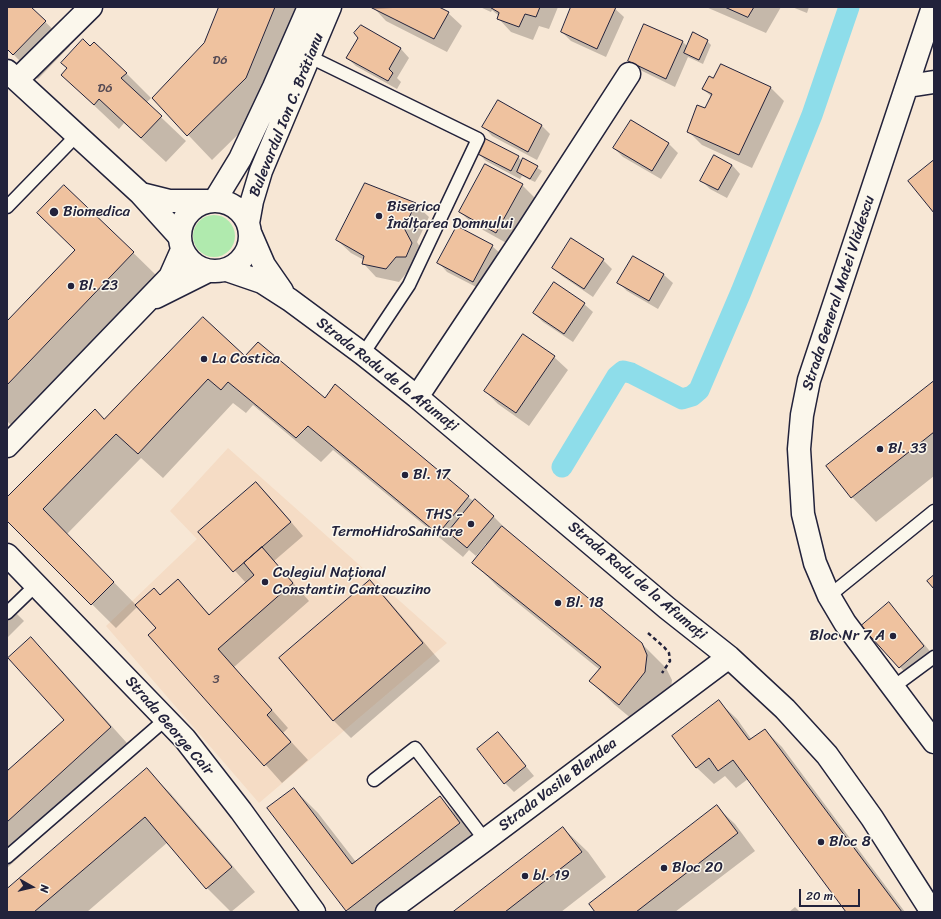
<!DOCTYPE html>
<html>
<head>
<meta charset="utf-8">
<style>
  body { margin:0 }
  #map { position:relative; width:941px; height:919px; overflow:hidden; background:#f7e7d5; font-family:Sriracha,sans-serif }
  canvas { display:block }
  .frame { position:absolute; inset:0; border:8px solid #22223b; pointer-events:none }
  .north { position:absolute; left:12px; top:867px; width:40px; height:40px; -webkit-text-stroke:3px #fbf7ec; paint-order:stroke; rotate:98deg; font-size:11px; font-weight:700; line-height:16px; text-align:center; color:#22223b }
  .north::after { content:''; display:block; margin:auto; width:14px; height:18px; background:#22223b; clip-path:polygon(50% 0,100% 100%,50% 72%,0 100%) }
  .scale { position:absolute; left:799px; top:889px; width:61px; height:18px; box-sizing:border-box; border:2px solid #22223b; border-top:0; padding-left:5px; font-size:12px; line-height:14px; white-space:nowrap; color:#22223b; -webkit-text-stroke:3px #fbf7ec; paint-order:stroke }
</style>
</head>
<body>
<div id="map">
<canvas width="941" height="919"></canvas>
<div class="frame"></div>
<div class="north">N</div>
<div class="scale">20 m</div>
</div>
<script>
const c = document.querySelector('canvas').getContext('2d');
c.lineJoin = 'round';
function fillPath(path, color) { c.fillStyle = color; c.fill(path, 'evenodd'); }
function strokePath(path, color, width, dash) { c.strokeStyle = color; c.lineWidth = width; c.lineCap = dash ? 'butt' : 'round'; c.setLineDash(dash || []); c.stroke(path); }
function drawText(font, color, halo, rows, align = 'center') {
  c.font = font + ' Sriracha,sans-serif'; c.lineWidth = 3; c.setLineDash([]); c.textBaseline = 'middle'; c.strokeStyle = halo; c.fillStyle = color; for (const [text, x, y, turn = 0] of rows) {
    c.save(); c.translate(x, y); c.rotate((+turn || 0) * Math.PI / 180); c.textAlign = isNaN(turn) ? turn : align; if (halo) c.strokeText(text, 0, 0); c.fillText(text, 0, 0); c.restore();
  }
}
const built = new Path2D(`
  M228 448 447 643 259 803 106 626 197 539 170 511Z`);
const green = new Path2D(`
  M193 236a21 21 0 1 1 42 0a21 21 0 1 1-42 0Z`);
const shadow = new Path2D(`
  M7 7H30L70 46 38 79 7 48Z
  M220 7H301L270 103 212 160 153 98 205 44Z
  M373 7H437L448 13 462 26 447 52 386 21Z
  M480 7H558L549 29 539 26 533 40 511 32 498 18 499 16 492 10 491 12Z
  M572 7H613L624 17 606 57 571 41 562 32Z
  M706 7H781L766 33Z
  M792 7H809L807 13Z
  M361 26 401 49 409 58 397 78 401 82 397 89 356 66 347 58 360 38Z
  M707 41 711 45 703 64 688 57 675 87 638 69 629 60 683 42 688 47Z
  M721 66 771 88 784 101 752 168 702 145 689 132 706 109 712 97 703 89 714 80Z
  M126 73 151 98 146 103 186 141 166 162 124 123 119 129 62 75Z
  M498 101 542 126 550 134 537 160 492 136 484 127Z
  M631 121 669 144 678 153 661 179 623 157 614 148Z
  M477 152 518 157 523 162 524 159 542 171 535 182 522 176 520 179 486 161Z
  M732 165 740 174 727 198 710 189 702 181Z
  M522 185 535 198 510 245 474 225 460 212Z
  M65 186 158 277 14 428 7 421V322L76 250Z
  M415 204 429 217 417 242 425 256 419 270H409L399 282 376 277 363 263 364 260 351 253 337 240Z
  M492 246 501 254 482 290 447 272 439 263Z
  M633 257 664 275 673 283 658 309 627 291 618 282Z
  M603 260 612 269 593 297 562 276 553 268Z
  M584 304 593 312 573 342 543 322 534 313Z
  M245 357 325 399 468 497 493 516 502 525 501 526 641 643 666 668 672 680 670 697 644 729 615 705 590 681 600 670 498 587 474 563 488 545 486 544 476 556 469 550 463 557 333 450 321 462 253 405 246 413 233 403 163 478 141 458 67 534 136 605 160 596 178 581 210 615 246 583 200 532 256 483 269 496 303 536 274 561 309 601 234 667 288 728 283 733 308 760 282 783 150 635 158 628 138 606 116 628 7 520V499L104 420Z
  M554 357 568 370 529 426 498 404 485 391Z
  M934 382V476L876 522 852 497 828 466Z
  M370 582 387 599 440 661 351 738 333 720Z
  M889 603 934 656V662L913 681 862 626Z
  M7 604 24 621 7 638Z
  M31 639 55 663 135 752 7 868V773L65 720Z
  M719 702 737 719 752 740 765 730 782 747 905 912H847L748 779 736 788 725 776 714 784 696 767Z
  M498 733 534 776 514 792 505 783Z
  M147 770 171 794 255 892 231 912 207 888 168 842 87 912H7V891Z
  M294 789 318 813 356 862 440 798 464 822 484 848 401 912H349Z
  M717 807 735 824 755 851 675 912H596Z
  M563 828 588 852 606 877 561 912H454Z
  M795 907 800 912H789Z`);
const canal = new Path2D(`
  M562 467 617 376 623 371 631 373 682 399 692 396 699 390 741 292 812 115 849 7`);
const building = new Path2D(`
  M7 7H31L46 21 13 55 7 49Z
  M219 7H275L246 78 187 136 152 98 204 43Z
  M439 7 449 12 434 39 372 8Z
  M490 7H540L536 17 525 14 519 27 497 19 499 13Z
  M571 7H616L597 49 561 32Z
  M725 7H754L748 17Z
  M644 24 683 41 666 79 628 61Z
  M361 25 401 48 389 69 393 73 388 81 346 58 358 38 354 33Z
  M693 32 708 40 699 60 684 53Z
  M83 39 90 46 94 42 127 73 121 78 162 116 141 138 99 99 94 105 61 75 67 68 61 63Z
  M721 64 771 87 739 155 687 132 697 105 705 108 712 94 702 89 709 76 713 78Z
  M498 100 542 125 528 152 482 127Z
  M631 120 669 143 652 171 613 148Z
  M484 138 519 156 511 171 476 153Z
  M714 155 732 165 718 190 700 181Z
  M523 158 538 166 530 179 517 172Z
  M934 160V213L908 181Z
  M485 164 523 184 496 233 459 212Z
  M365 183 416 203 404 228 412 243 406 257H396L386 269 362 264 364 256 336 240Z
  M64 185 134 252 7 385V321L75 250 37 213Z
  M457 226 493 245 473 282 437 263Z
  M571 238 604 259 584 289 552 268Z
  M633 256 664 274 649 301 617 283Z
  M554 282 585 303 564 334 533 313Z
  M203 317 245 356 258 342 325 398 335 384 469 496 438 534 308 426 296 438 228 382 221 390 208 379 138 454 116 434 43 509 114 582 91 605 7 521V497L95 409 104 419Z
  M523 334 555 356 516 413 484 391Z
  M934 381V432L851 498 826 466Z
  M256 482 291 522 233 572 198 532Z
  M475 499 494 516 467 548 448 532Z
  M502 526 642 643 647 655 645 672 619 705 589 681 601 667 472 563Z
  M262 547 293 583 218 649 272 710 267 715 291 742 264 766 148 635 156 628 135 605 154 588 160 595 178 579 209 615 254 575 244 563Z
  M934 575V589L927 581Z
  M370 580 423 643 333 721 279 658Z
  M889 602 924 646 899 668 861 626Z
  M31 637 111 727 7 822V771L64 720 8 658Z
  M719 700 749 740 765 729 902 912H846L733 760 718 771 709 758 696 768 672 736Z
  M498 732 526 766 504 784 477 749Z
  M147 768 232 867 206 889 145 817 34 912H7V889Z
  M294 788 352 864 440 796 460 823 346 911 267 808Z
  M717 805 738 833 636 912H595L589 904Z
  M563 827 582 852 505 912H453Z`);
const path = new Path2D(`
  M648 633 664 647 669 653 670 661 662 673`);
const service = new Path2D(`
  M310 57 478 139 409 285 363 354
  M7 207 76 136
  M829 596 934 511
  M7 613 36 585
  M892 688 934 657
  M374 780 415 748 485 840
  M7 857 166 719`);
const minor = new Path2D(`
  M933 7 809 380 802 415 799 449 803 514 815 563 829 596 845 623 934 742
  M7 71 141 194 179 236
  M17 80 91 7
  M908 86 934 82
  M141 194 169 201H207
  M251 235 264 265 282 291
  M227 270 262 282 290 300 363 354 417 397 667 608 729 657 785 709 827 755 872 818 932 912
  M417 397 526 233 629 74
  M7 555 185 739 241 811 314 912
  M387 912 485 840 729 657`);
const secondary = new Path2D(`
  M215 200 240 159 274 87 309 7
  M180 236a35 35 0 1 1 70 0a35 35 0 1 1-70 0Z
  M248 223 252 201 261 171 330 7
  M156 297 208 271
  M7 446 170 277 182 250`);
const markers = [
  [54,212,5,"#22223b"],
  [379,216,4,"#22223b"],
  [71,286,4,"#22223b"],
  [204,359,4,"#22223b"],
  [880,449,4,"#22223b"],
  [405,475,4,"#22223b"],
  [471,524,4,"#22223b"],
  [265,582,4,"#22223b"],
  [558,603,4,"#22223b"],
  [893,636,4,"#22223b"],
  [821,842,4,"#22223b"],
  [664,868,4,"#22223b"],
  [525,876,4,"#22223b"]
];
const numberNames = [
  ["D6",220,61],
  ["D6",105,89],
  ["3",216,680]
];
const streetNames = [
  ["Bulevardul Ion C. Brătianu",287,115,-68],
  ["Strada General Matei Vlădescu",839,293,-72],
  ["Strada Radu de la Afumați",387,375,38],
  ["Strada Radu de la Afumați",637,581,40],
  ["Strada George Cair",169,726,49],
  ["Strada Vasile Blendea",558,785,-37]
];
const poiNames = [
  ["Biserica",387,207],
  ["Înălțarea Domnului",387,224],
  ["Biomedica",63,212],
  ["Bl. 23",79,286],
  ["La Costica",212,359],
  ["Bl. 33",888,449],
  ["Bl. 17",413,475],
  ["THS -",463,515,"right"],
  ["TermoHidroSanitare",463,532,"right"],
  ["Colegiul Național",273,573],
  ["Constantin Cantacuzino",273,590],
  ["Bl. 18",566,603],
  ["Bloc Nr 7 A",885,636,"right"],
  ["Bloc 8",829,842],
  ["Bloc 20",672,868],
  ["bl. 19",533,876]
];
fillPath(built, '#f5dcc5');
fillPath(green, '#b0eaae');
fillPath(shadow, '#0003');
strokePath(canal, '#8eddea', 21);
fillPath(building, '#efc29f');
strokePath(building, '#22223b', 1);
strokePath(service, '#22223b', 15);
strokePath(minor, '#22223b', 25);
strokePath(secondary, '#22223b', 25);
strokePath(path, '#22223b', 2.5, [4, 3]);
strokePath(service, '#fbf7ec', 12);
strokePath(minor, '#fbf7ec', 22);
strokePath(secondary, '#fbf7ec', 22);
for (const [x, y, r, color] of markers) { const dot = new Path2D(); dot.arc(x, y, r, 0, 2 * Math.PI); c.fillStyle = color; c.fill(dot); strokePath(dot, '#fbf7ec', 1.5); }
drawText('13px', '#554a54', null, numberNames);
drawText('15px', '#22223b', '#fbf7ec', streetNames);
drawText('15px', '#22223b', '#fbf7ec', poiNames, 'left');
</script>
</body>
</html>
